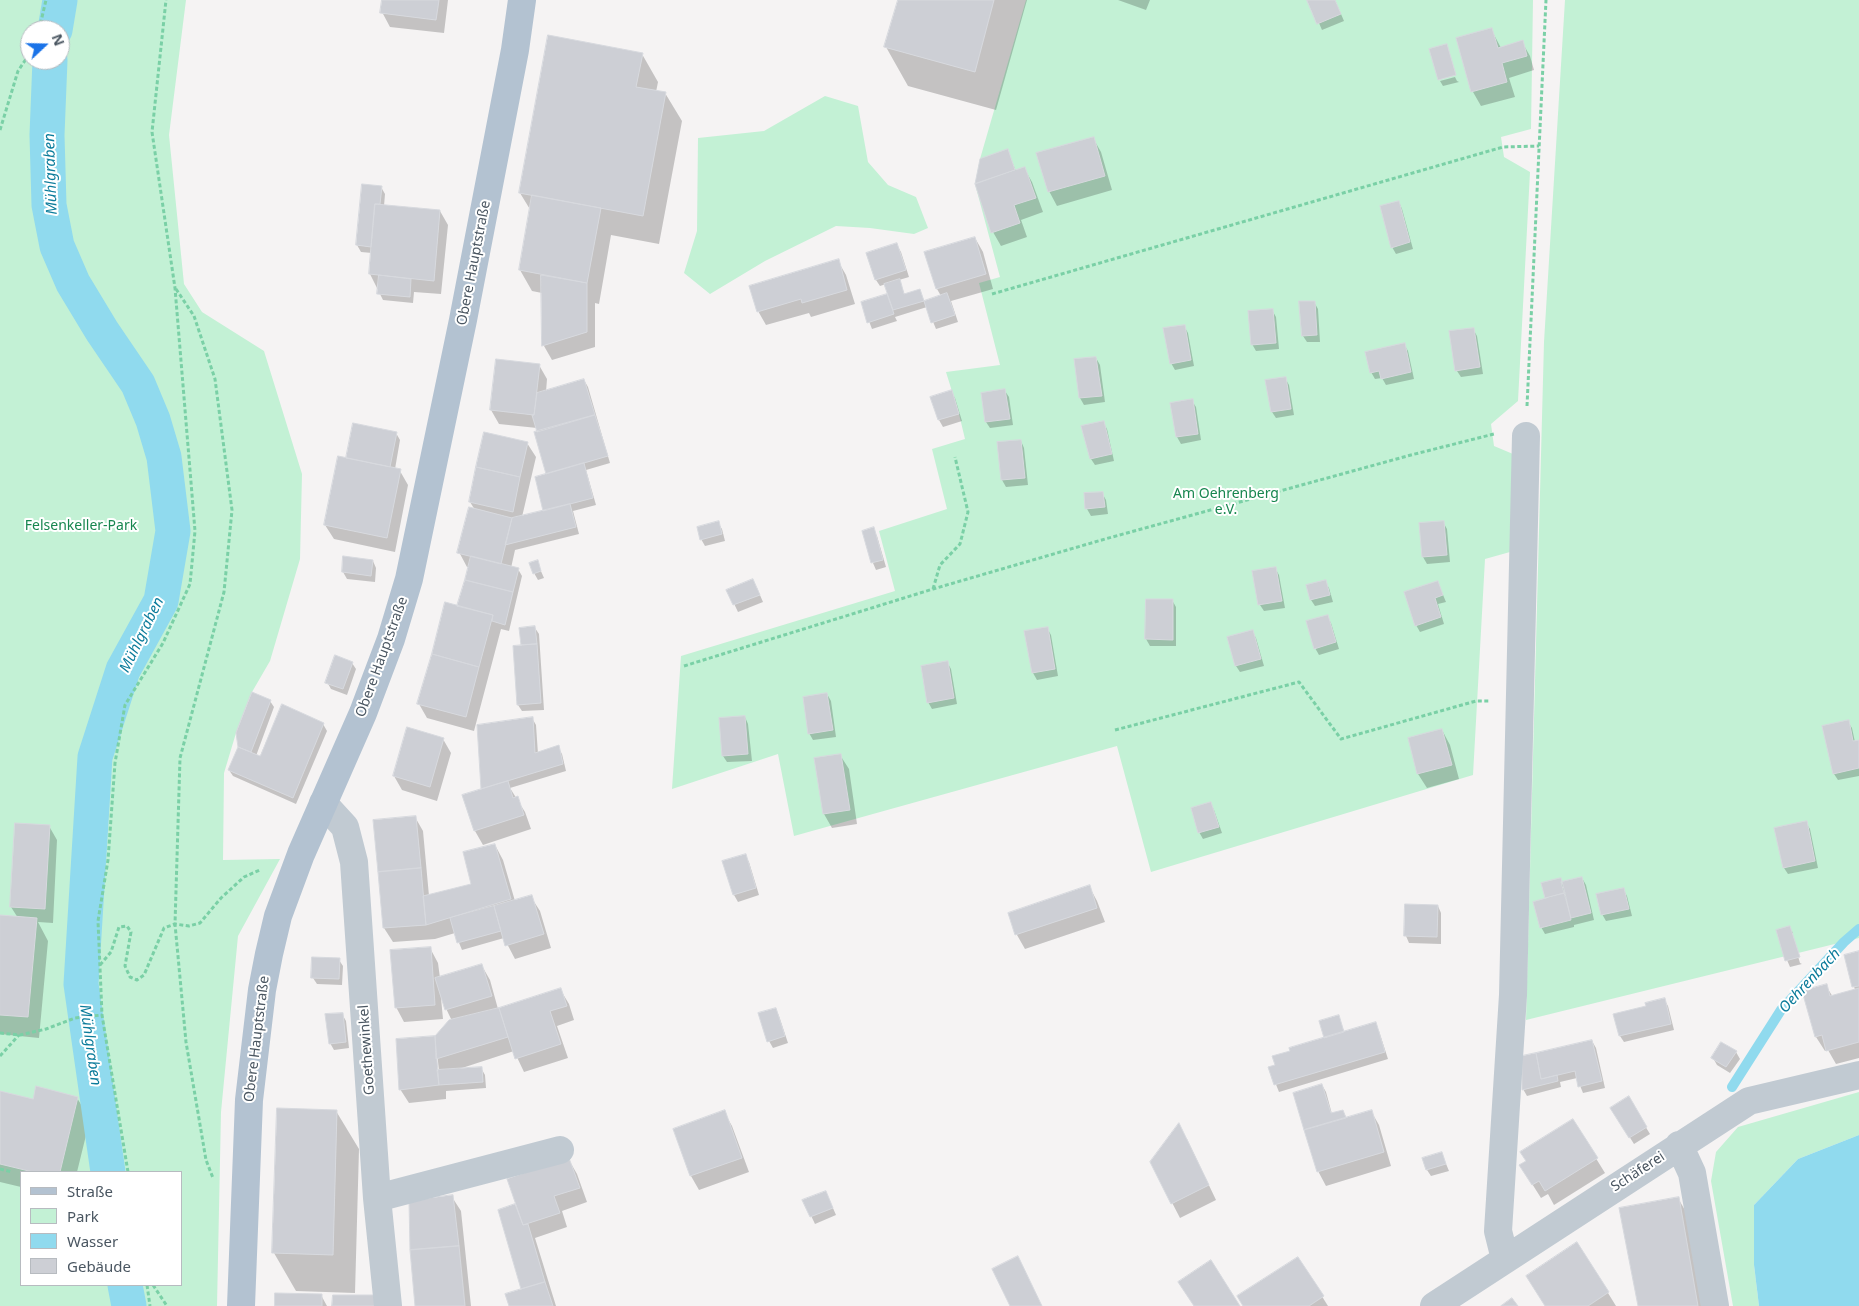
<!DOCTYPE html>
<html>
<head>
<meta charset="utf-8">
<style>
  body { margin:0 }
  #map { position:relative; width:1859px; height:1306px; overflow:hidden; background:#f5f3f3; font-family:"Noto Sans",sans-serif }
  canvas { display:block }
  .legend { position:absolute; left:20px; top:1171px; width:162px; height:115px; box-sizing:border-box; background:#fff; border:1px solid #b7bbc0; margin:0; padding:6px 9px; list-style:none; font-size:15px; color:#4a5661 }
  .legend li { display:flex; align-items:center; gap:10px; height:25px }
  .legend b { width:25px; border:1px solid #b7bbc0 }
  .north { position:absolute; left:20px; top:20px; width:50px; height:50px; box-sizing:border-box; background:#fff; border:1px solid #b7bbc0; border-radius:50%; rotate:69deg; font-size:14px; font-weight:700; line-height:20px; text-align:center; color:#4a5661 }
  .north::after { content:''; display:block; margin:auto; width:18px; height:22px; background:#1a73e8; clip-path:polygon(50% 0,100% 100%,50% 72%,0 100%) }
</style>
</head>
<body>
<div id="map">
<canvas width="1859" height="1306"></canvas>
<ul class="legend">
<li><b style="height:6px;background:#b3c2d1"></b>Straße</li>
<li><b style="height:14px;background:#c3f1d5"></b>Park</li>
<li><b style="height:14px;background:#90daee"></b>Wasser</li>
<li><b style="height:14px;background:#cdcfd5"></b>Gebäude</li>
</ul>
<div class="north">N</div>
</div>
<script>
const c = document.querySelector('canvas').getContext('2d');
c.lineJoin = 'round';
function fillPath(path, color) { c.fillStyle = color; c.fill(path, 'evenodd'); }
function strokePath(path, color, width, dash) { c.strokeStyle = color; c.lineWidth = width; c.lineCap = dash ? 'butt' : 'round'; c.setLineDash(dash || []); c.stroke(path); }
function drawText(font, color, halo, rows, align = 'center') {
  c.font = font + ' "Noto Sans",sans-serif'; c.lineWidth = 4; c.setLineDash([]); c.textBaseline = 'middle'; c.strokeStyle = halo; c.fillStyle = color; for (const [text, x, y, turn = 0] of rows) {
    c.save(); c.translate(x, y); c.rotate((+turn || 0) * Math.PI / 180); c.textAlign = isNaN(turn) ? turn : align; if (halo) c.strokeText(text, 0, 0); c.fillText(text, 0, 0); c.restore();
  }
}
const green = new Path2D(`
  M0 0H186L169 135 184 284 202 312 264 351 302 474 300 559 270 661 252 692 236 733 224 773 223 860 280 859 238 936 221 1112 217 1306H0ZM30 30H60V60H30ZM21 1172H181V1285H21Z
  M1026 0H1533L1531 129 1501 137 1504 157 1530 172 1518 401 1491 424 1494 446 1513 454 1510 552 1485 559 1473 775 1151 872 1117 746 794 836 778 754 672 789 681 656 895 591 879 531 947 509 932 449 965 439 959 414 946 372 1000 365 979 283 1000 277 975 184 980 159Z
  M1565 0H1859V938L1526 1020 1544 342Z
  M825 96 858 106 868 162 888 185 916 197 928 228 914 234 870 228 836 226 765 261 710 294 684 273 697 231 698 138 764 131Z
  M1859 1092V1135L1798 1159 1754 1205V1265L1759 1306H1733L1711 1181 1716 1152 1738 1127Z`);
const water = new Path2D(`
  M1859 1135V1306H1759L1754 1265V1205L1798 1159Z`);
const shadow = new Path2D(`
  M383 0H448L444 33 390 27 382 12Z
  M899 0H1027L996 110 908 86 886 47Z
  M1118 0H1150L1146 10Z
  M1309 0H1335L1344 21 1322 30Z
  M1491 29 1501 48 1522 42 1530 56 1534 70 1509 78 1515 97 1481 106 1473 92 1457 39Z
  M642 54 658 82 656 92 665 93 682 121 659 244 611 235 599 304 595 303V347L552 360 544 346 542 293 532 291 520 270 531 211 520 193Z
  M1455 77 1457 81 1459 82 1443 86 1440 81Z
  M1093 138 1101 152 1112 190 1057 206 1049 191Z
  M1007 151 1016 171 1024 168 1032 182 1043 212 1021 220 1027 237 1001 246 993 232 976 184 981 160Z
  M363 186 381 187 385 194 384 206 440 211 448 225 441 294 414 292 413 303 383 300 370 274 372 253 361 252 357 245Z
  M1399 202 1402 209 1413 249 1396 254 1392 247Z
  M975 238 983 252 993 289 951 301 958 322 936 329 927 307 895 317 897 321 872 329 862 303 889 294 886 284 880 286 876 280 897 245 901 252 909 277 899 280 905 295 919 291 925 302 941 296 937 289 926 252Z
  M838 261 846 275 855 304 811 317 809 313 766 325 758 311Z
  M1314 302 1318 309 1320 342H1307L1303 336Z
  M1272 310 1276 317 1279 349 1256 351 1252 344Z
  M1184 326 1188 333 1194 366 1175 370 1171 363Z
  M1473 329 1477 336 1483 374 1461 377 1457 371Z
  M1404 344 1408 351 1414 379 1386 385 1382 378 1375 379 1371 372Z
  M1096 358 1100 365 1105 402 1084 405 1080 398 1075 361Z
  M539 365 547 379 546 392 584 380 588 387 610 463 586 470 596 505 573 511 579 534 515 550 511 568 518 569 522 576 509 631 501 629 474 731 427 718 419 704 458 607 469 567H467L459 552 475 510 470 502 527 443 536 457 522 517 545 512 547 475 537 428 499 424 491 410Z
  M1285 378 1289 385 1294 415 1276 418 1272 412Z
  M1005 391 1009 397 1013 425 990 428 986 422Z
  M951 392 955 398 962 421 943 427 939 420Z
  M1192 401 1196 407 1201 440 1181 444 1177 437Z
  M1103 422 1107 429 1114 461 1095 465 1091 459Z
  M396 433 400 440 395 469 400 471 408 485 395 552 334 539 325 525 347 460Z
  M1021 441 1024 448 1028 485 1006 487 1002 480 999 443Z
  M1102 493 1106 500 1108 514 1091 516 1087 509 1085 495Z
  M1443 522 1447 529 1450 562 1427 564 1423 557 1420 524Z
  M718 523 722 529 725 541 705 546 701 539Z
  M873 529 877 536 886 567 876 570 873 563 864 532Z
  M373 561 376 568 375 582 347 579 343 572Z
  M537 562 544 578 538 580 534 573Z
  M1275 568 1279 575 1285 608 1264 611 1260 605Z
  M1325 582 1329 588 1333 602 1315 606 1311 600Z
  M1438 583 1446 602 1438 604 1444 624 1420 632 1416 625Z
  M757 588 763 602 738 612 728 591Z
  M1147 600H1172L1176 607V646H1150L1146 639Z
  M1327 616 1331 623 1339 649 1319 655 1315 648Z
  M535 628 539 634 544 710 522 711 518 705 522 646 520 629Z
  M1047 628 1051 635 1058 676 1037 680 1033 673 1025 632Z
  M1252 631 1256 638 1264 666 1240 672 1236 666Z
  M947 662 951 669 957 704 932 709 928 702Z
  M352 663 356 669 347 695 331 689 327 682Z
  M827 694 831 701 836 737 813 740 809 733Z
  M270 701 274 707 256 756 260 758 323 724 327 731 296 804 233 776 229 770 239 747Z
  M745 717 748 724 752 761 727 762 723 756Z
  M532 718 536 725 538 754 558 747 562 754 566 771 510 788 525 812 531 829 483 845 475 831 463 796 482 790 479 726Z
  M1848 722 1852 728 1855 742H1859V776L1838 780 1834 774 1823 727Z
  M1442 730 1450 745 1459 779 1427 788 1418 774 1409 739Z
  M443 739 451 753 437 801 402 790 394 776Z
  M840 755 849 769 857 824 832 828 824 814Z
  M1211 804 1214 810 1222 833 1203 839 1199 832Z
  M415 817 423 831 429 896 473 885 495 845 503 860 515 901 531 897 540 911 551 948 515 959 504 938 462 950 455 933 435 939 393 942 384 928 374 821Z
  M1806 823 1810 829 1818 868 1788 874 1784 868Z
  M16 824 49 826 57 840 53 923 38 922 48 941 39 1038 0 1034V916L18 918 11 907Z
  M745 855 749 862 759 895 738 902 734 895 724 861Z
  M1582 878 1586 885 1594 920 1574 925V927L1545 934 1541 927 1547 899 1543 884 1562 883Z
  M1089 886 1097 901 1105 922 1025 949 1017 935 1010 914Z
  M1623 889 1627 896 1632 916 1606 921 1602 914Z
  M1438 906 1441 913V944L1409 943 1406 936Z
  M1790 928 1793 933H1791L1800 963 1802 964 1790 967 1787 960Z
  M430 948 438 963 440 978 482 966 490 980 498 1009 560 989 569 1004 574 1020 557 1026 568 1058 524 1072 514 1051 459 1069 481 1068 485 1075 486 1088 446 1091V1099L409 1103 400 1089 436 1037 452 1021 441 998 443 1019 404 1022 396 1007ZM437 1052 439 1071H436Z
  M1859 953V1058L1836 1064 1828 1050 1825 1051 1816 1037 1804 992 1826 986 1833 997 1855 990 1846 956Z
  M339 960 343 966 342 985 317 984 313 978Z
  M1664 999 1668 1006 1674 1030 1624 1042 1620 1036 1648 1007Z
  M776 1009 779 1016 788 1043 773 1048 769 1041Z
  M342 1014 346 1021 349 1048 334 1050 330 1043Z
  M1338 1017 1345 1033 1375 1024 1379 1031 1388 1059 1279 1092 1269 1067 1277 1065 1326 1039Z
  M1592 1041 1596 1048 1605 1088 1583 1093 1577 1078 1560 1082 1561 1087 1527 1096 1523 1089Z
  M1736 1052 1740 1059 1730 1073 1717 1065 1713 1058Z
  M1322 1085 1326 1092 1332 1114 1343 1111 1347 1119 1371 1111 1379 1125 1391 1166 1326 1186 1318 1171Z
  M0 1093 34 1101 77 1098 90 1119 77 1172H21V1187L0 1182Z
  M1628 1098 1650 1134 1634 1144 1612 1109Z
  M336 1111 359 1149 355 1293 296 1291 274 1253Z
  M724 1112 732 1126 749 1172 699 1190 691 1176Z
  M1573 1121 1605 1173 1554 1205 1548 1194 1541 1198 1529 1179 1527 1161Z
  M1187 1139 1216 1200 1180 1218 1151 1162Z
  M1442 1154 1449 1171 1431 1176 1427 1170Z
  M569 1160 577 1174 587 1202 562 1211 567 1227 535 1238 556 1306H510L523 1290 500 1211 517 1205Z
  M826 1192 836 1215 815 1224 804 1201Z
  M452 1197 461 1211 471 1306H417Z
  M1678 1198 1694 1226 1708 1306H1639Z
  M1577 1244 1608 1293 1616 1306H1545Z
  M1298 1258 1328 1306H1244Z
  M321 1295 327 1306H276Z`);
const stream = new Path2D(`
  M1732 1087 1781 1010 1844 942 1859 929`);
const canal = new Path2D(`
  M55 30 60 0
  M50 60 47 135 49 205 57 246 73 283 102 331 138 384 153 420 164 457 173 531 161 601 123 670 95 757 81 984 108 1172
  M125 1285 129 1306`);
const building = new Path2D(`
  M382 0H439L436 20 380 13Z
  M898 0H994L975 72 884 47Z
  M1307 0H1335L1341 14 1317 24Z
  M1492 28 1498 48 1523 40 1527 56 1502 63 1507 82 1471 92 1456 38Z
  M548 35 643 53 636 87 666 92 643 216 519 193Z
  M1447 44 1456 75 1438 80 1429 49Z
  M1094 137 1105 176 1048 192 1036 153Z
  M1008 149 1015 170 975 184 980 159Z
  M1025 167 1036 198 1014 205 1020 223 991 233 975 184Z
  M362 184 382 186 380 204H375L371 247 356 245Z
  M532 195 601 208 587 283 519 270Z
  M1399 201 1410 242 1391 248 1380 206Z
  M375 204 440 210 434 281 369 274Z
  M975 237 986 274 936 289 924 252Z
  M897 243 906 270 875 280 866 253Z
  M839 259 847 290 802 303 801 299 757 312 749 286Z
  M379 275 411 279 410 297 377 294Z
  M541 275 587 283V332L542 346Z
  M900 279 904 294 920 289 924 301 893 310 884 284Z
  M947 293 955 315 931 323 924 301Z
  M887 294 894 314 867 323 861 302Z
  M1299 301H1315L1317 335 1302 336Z
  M1273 309 1276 343 1251 345 1248 311Z
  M1185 325 1191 360 1170 364 1163 328Z
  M1474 328 1480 367 1455 371 1449 331Z
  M1405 343 1411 372 1381 379 1379 371 1370 373 1365 352Z
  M1096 357 1102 396 1079 398 1074 359Z
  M496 359 540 364 534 415 490 410Z
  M1286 377 1291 409 1271 412 1265 380Z
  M584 379 595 415 537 432 532 415H534L537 393Z
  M1005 389 1010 419 985 422 981 393Z
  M952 390 959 414 938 420 930 397Z
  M1193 399 1198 434 1176 437 1170 403Z
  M595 415 608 456 546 474 534 432Z
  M1104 421 1112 454 1090 459 1081 426Z
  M353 423 397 432 390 467 346 458Z
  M484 432 528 442 520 477 476 467Z
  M1021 440 1025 478 1001 480 997 442Z
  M338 456 401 469 387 538 324 525Z
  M584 463 593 498 543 511 535 477Z
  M476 467 520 477 513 512 469 502Z
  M1103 492 1105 507 1085 509 1084 493Z
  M570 504 576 527 505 545 512 518Z
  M469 507 512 518 501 564 457 553Z
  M719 521 722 534 700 540 697 527Z
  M1444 521 1447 555 1422 557 1419 523Z
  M874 527 883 560 871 563 862 531Z
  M343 556 373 560 371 576 342 572Z
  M471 556 519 568 513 592 465 580Z
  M538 560 541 571 533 574 529 563Z
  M1276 567 1282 601 1258 605 1252 571Z
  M753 579 760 595 733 605 726 590Z
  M465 580 513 592 505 625 492 621 493 615 457 606Z
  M1326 580 1330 595 1310 600 1306 585Z
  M1438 581 1443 595 1435 598 1441 617 1415 626 1404 592Z
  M1146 599H1173V640L1145 639Z
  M445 602 493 615 479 667 432 654Z
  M1328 615 1336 642 1314 649 1306 621Z
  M535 626 537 644 521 645 519 628Z
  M1048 627 1055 669 1032 673 1024 631Z
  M1253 630 1261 659 1235 666 1227 637Z
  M537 644 541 703 517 705 513 646Z
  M432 654 479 667 466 717 417 704Z
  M335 655 353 662 343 689 325 683Z
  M948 661 954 698 927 703 921 666Z
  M252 692 271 700 251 752 238 747 236 733Z
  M827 693 833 730 808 734 803 697Z
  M282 704 324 723 293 798 228 770 238 747 260 756Z
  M745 716 748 754 722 756 719 718Z
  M533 717 535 753 559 745 563 764 481 789 477 725Z
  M1849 720 1853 741 1859 740V768L1833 774 1822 726Z
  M407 727 444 738 430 787 393 776Z
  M1442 729 1452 765 1417 774 1408 738Z
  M841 754 850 810 823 814 814 758Z
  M508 781 513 798 518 796 524 815 474 831 462 795Z
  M1211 802 1219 827 1198 833 1191 808Z
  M416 816 421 868 378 872 373 820Z
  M1807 821 1815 861 1783 868 1774 828Z
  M15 823 50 825 45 909 10 907Z
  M495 844 511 899 426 925 423 896 471 884 463 852Z
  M746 854 756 888 733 895 722 861Z
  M421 868 426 925 383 928 378 872Z
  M1582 877 1591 913 1571 918 1561 882Z
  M1561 878 1565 893 1545 898 1541 883Z
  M1090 885 1097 908 1015 935 1008 913Z
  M1624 888 1629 909 1601 915 1596 894Z
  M1565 893 1571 920 1540 928 1533 902Z
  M532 895 544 934 505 946 494 906Z
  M1405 904 1438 905 1437 937 1404 936Z
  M494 906 501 931 457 943 450 918Z
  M0 915 37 918 28 1017 0 1015Z
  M1790 926 1800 957 1785 961 1776 930Z
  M431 947 435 1005 395 1008 390 950Z
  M1859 951V986L1852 987 1844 955Z
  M312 957 340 958 339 979 311 978Z
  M482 964 492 996 445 1010 435 978Z
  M1827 984 1830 996 1859 988V1042L1826 1051 1822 1035 1815 1037 1802 991Z
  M561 988 567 1006 550 1011 561 1044 515 1059 499 1008Z
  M1665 998 1671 1024 1619 1036 1613 1014 1646 1006 1645 1003Z
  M499 1008 508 1037 436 1059 435 1036 449 1020Z
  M776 1008 785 1036 767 1042 758 1013Z
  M343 1013 346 1042 329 1044 325 1014Z
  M1339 1015 1344 1032 1324 1038 1319 1021Z
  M1376 1022 1385 1052 1274 1085 1268 1067 1275 1065 1272 1056 1290 1051 1289 1048Z
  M435 1036 439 1085 399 1090 396 1039Z
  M1592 1040 1602 1081 1578 1087 1575 1071 1541 1079 1536 1053Z
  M1721 1042 1737 1051 1726 1067 1711 1058Z
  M1536 1053 1541 1079 1557 1075 1558 1081 1522 1090V1056Z
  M482 1067 483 1082 439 1085 437 1070Z
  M1322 1084 1331 1113 1343 1110 1346 1118 1304 1130 1293 1093Z
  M36 1086 78 1097 60 1172H33L0 1164V1091L33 1099Z
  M1629 1096 1647 1127 1629 1138 1610 1108Z
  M277 1108 337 1110 333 1255 272 1253Z
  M725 1110 742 1158 690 1176 673 1129Z
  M1372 1110 1384 1152 1317 1172 1304 1130Z
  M1573 1119 1598 1158 1545 1191 1539 1181 1532 1185 1519 1165 1526 1161 1520 1152Z
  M1179 1123 1209 1185 1171 1204 1150 1162Z
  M1442 1152 1446 1164 1426 1170 1422 1158Z
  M569 1158 580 1188 554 1196 560 1213 523 1225 507 1179Z
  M826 1191 833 1208 810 1217 802 1200Z
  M453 1195 459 1246 410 1250 409 1201Z
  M1679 1197 1698 1306H1638L1619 1208Z
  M515 1204 523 1225 528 1224 545 1282 521 1289 498 1210Z
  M1577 1242 1609 1292 1588 1306H1545L1526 1276Z
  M459 1246 465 1306H415L410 1250Z
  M1018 1256 1042 1306H1010L992 1269Z
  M1298 1257 1324 1296 1309 1306H1243L1237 1296Z
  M1211 1260 1240 1306H1194L1178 1282Z
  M545 1282 553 1306H509L505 1294Z
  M275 1293 322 1294V1306H275Z
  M333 1295H378L377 1306H332Z
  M1512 1298 1518 1306H1501Z`);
const path = new Path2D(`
  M39 30 46 0
  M0 130 18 71 30 53
  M176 289 194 316 215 379 232 510 224 592 180 758 175 924 186 1042 206 1160 213 1178
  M992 294 1503 147 1539 146
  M1527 406 1546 0
  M933 589 940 565 960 544 968 512 955 457
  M684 666 933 589 1105 539 1411 455 1494 434
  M1115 730 1299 682 1341 739 1476 701H1489
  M100 965 111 952 119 927 127 926 131 932 125 966 130 977 137 980 144 975 164 928 175 924 189 926 200 923 221 898 244 877 260 870
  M0 1033 20 1035 46 1029 75 1018 102 1015
  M0 1056 19 1035
  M0 1169 12 1172
  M128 1172 102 1015 98 921 108 860 115 763 125 705 163 643 190 584 195 531 175 288 152 132 166 0
  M147 1285 150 1306
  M153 1285 167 1306`);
const minor = new Path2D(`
  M323 803 345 827 354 862 377 1198 388 1306
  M1679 1145 1692 1173 1715 1306
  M377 1198 560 1150
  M1505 1259 1498 1231 1513 995 1526 436
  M1434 1306 1749 1101 1859 1075`);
const major = new Path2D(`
  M241 1306 249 1100 262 990 269 954 278 916 301 854 363 713 391 639 409 579 463 320 515 50 522 0`);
const streetNames = [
  ["Obere Hauptstraße",474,263,-79],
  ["Obere Hauptstraße",382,657,-70],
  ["Obere Hauptstraße",257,1039,-83],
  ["Goethewinkel",367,1050,-94],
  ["Schäferei",1638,1172,-33]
];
const parkNames = [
  ["Am Oehrenberg",1226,494],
  ["e.V.",1226,510],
  ["Felsenkeller-Park",81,526]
];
const waterNames = [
  ["Mühlgraben",51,174,-92],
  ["Mühlgraben",142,635,-64],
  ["Oehrenbach",1810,981,-47],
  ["Mühlgraben",90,1045,82]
];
fillPath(green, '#c3f1d5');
fillPath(water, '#90daee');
fillPath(shadow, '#0003');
strokePath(stream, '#90daee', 10);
strokePath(canal, '#90daee', 35);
fillPath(building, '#cdcfd5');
strokePath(building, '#d7d9de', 1);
strokePath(path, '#7ad0a6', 3, [4, 2.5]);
strokePath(minor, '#c1cad2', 28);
strokePath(major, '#b3c2d1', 28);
drawText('14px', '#4a5661', '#fff', streetNames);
drawText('14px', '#17864f', '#fff', parkNames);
drawText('italic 15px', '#0c7c9b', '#fff', waterNames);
</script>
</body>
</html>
